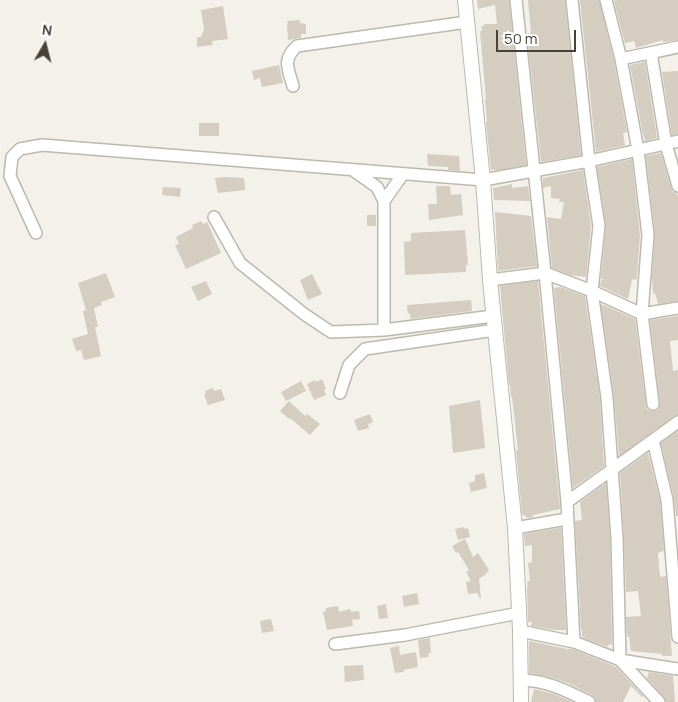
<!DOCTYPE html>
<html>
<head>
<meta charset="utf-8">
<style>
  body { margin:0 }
  #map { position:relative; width:678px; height:702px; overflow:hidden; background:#f3f1ea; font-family:Manrope,sans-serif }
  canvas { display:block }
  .north { position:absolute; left:20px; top:20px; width:50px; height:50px; -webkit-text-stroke:4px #fff; paint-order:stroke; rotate:8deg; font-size:14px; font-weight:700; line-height:20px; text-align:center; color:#464238 }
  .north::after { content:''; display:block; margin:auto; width:18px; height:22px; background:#464238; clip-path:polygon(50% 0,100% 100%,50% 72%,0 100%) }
  .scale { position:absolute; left:496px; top:30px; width:80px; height:22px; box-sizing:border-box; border:2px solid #464238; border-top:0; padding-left:6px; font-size:15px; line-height:18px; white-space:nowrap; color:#464238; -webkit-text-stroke:4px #fff; paint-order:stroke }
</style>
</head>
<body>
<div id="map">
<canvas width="678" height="702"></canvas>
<div class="north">N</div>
<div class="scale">50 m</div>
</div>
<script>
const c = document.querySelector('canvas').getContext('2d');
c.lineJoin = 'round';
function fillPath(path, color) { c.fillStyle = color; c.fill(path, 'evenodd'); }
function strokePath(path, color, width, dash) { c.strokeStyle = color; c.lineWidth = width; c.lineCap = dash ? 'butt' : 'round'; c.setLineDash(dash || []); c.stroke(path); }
const building = new Path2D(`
  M477 0H509L526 165 499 170H491L486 122 487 121 485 99H486L485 88 480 31H482L481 26H484V24H497L495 5 478 9Z
  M528 0H565L581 155 541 162 527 34 531 33Z
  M580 0H599L614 61 627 132 623 133 625 145 596 152Z
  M618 0H678V40L663 42V40L636 48 634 41 625 43 614 1Z
  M223 6 228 39 212 41 213 45 197 47V37H201L204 29 201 10Z
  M300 20V23L306 24V34H301V38L288 40 287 24H288L287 21Z
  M645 62 657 138 645 141 642 130 630 65Z
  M279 65 283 83 262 87 260 78 254 80 252 71Z
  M678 71V134L672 135 662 72Z
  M199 123H219V136H199Z
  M661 153 671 188 673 192 677 193 678 198V301L658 304 655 293 653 294 652 276 655 234 646 156Z
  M427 154 459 156 460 171 448 170V167L428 166Z
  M632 159 640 235 637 277 636 280 632 279 628 299 600 286 601 280H605L601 279 606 225 597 167Z
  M583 170 591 226 586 277 570 275 552 268 547 217 561 219 564 202H559L560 199 551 198V186L543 188V178Z
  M226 177 244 178 245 190 218 193 215 178Z
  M512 184V188L528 186 530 201 494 200 493 188Z
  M436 186H450L451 195 461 194 463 215 429 220 428 204H437Z
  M163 187 181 188 180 197 162 195Z
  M495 212 531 216 537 266 498 271Z
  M367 215H376V226H367Z
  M201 221 203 224 207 222 221 253 186 269 175 245 179 244 176 237 193 228 192 225Z
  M465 230 468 265H466V272L405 275 404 242 411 241V233Z
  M106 273 115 297 101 302 102 305 94 308 98 327H95L101 356 84 360 81 350 76 351 72 339 88 334 83 311 86 310 78 283Z
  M312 274 322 294 308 300 300 280Z
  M206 281 212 294 198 301 191 287Z
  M538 281 560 509 533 515V517L528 518 522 514 516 450H518L514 414 512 397H511L510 385H509L500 286Z
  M560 287 585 296 600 399 604 466 573 488 554 288Z
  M471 300 472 311 410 319V313L408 314 407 305Z
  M601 304 635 319 646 405 647 409 651 411H654L658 410 660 403 650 320 678 316V340L670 341 673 371 678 370V415L674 416 619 456 614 397Z
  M322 379 326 389 324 390 326 395 314 400 307 384 315 380V382Z
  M301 381 306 391 286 401 281 392Z
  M213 388 214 391 221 389 225 400 208 405 204 394 206 393 205 391Z
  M480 400 485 448 453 453 449 406Z
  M289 401 305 416 307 414 320 424 310 435 290 418 289 419 280 411Z
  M370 414 373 422 368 424 369 428 358 431 354 420Z
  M678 431V516H676L674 498 661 443Z
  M648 453 660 501 664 551 659 552 658 555 660 577 666 576 672 656H662V654L631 651 629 636 627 637 626 617 641 616 638 591 626 592 624 538 620 473Z
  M484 473 487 488 471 492 469 483 475 481V475Z
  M606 483 610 538 612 645 609 644 608 647 583 638 582 636V629H581L575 521 582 520 580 502Z
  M464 527 465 529 468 528 470 537 458 540 455 529Z
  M559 528H561L566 630H555L531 626 532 622H528L527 587H528L527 582 530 580 528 563 532 562V545L525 546 524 534Z
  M465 539 473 557 478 553 489 570 486 574 479 579 481 598H480L477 593 468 594 466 582 471 581 466 572 469 570 458 552 456 553 452 546Z
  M417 593 419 604 404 607 402 596Z
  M386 604 388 618 379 619 377 606Z
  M338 606 339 612 350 609 351 612 359 611 360 619 352 620 353 626 327 630 323 612 326 611V608Z
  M271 619 274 631 262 633 260 621Z
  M430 638 431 653H428L429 657 420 658 418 640Z
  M529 641 567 649H572L614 666 617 668 643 696 642 697 631 686 623 702H596L595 698 592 695 568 683 550 677 529 673Z
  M399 646 400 655 416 652 418 667 403 670 404 672 395 673 390 648Z
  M363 665 364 680 345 682 344 666Z
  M649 672 673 676 675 702H666L664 697 647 678Z
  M534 689 554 694 572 702H531Z`);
const minor = new Path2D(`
  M516 0 545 273 567 502 574 642
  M572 0 589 161 599 226 592 291 607 398 617 538 620 660 659 702
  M606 0 621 59 638 150 648 235 642 314 653 404
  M651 53 666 144 678 186
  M621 59 678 47
  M293 86C288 68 282 60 297 46L467 22
  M354 171 377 187 384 201
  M214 217 240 263 304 314 331 332 384 330 493 316
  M36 233 10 176 12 157 20 149 42 145 483 180 589 161 678 141
  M490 280 545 273 592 291 642 314 678 308
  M384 330V201L403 174
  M340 393 349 365 365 349 495 330
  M653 440 667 500 678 637
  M567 502 678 422
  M515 528 567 519
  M520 631 574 642 620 660 678 669
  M335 644 405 635 519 613
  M521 680C546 680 567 691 589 702`);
const tertiary = new Path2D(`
  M465 0 483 180 490 280 515 528 520 631 521 702`);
fillPath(building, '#d4cdc0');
strokePath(minor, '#beb9ad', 14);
strokePath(tertiary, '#beb9ad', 16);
strokePath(minor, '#fff', 11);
strokePath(tertiary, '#fff', 14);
</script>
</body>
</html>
